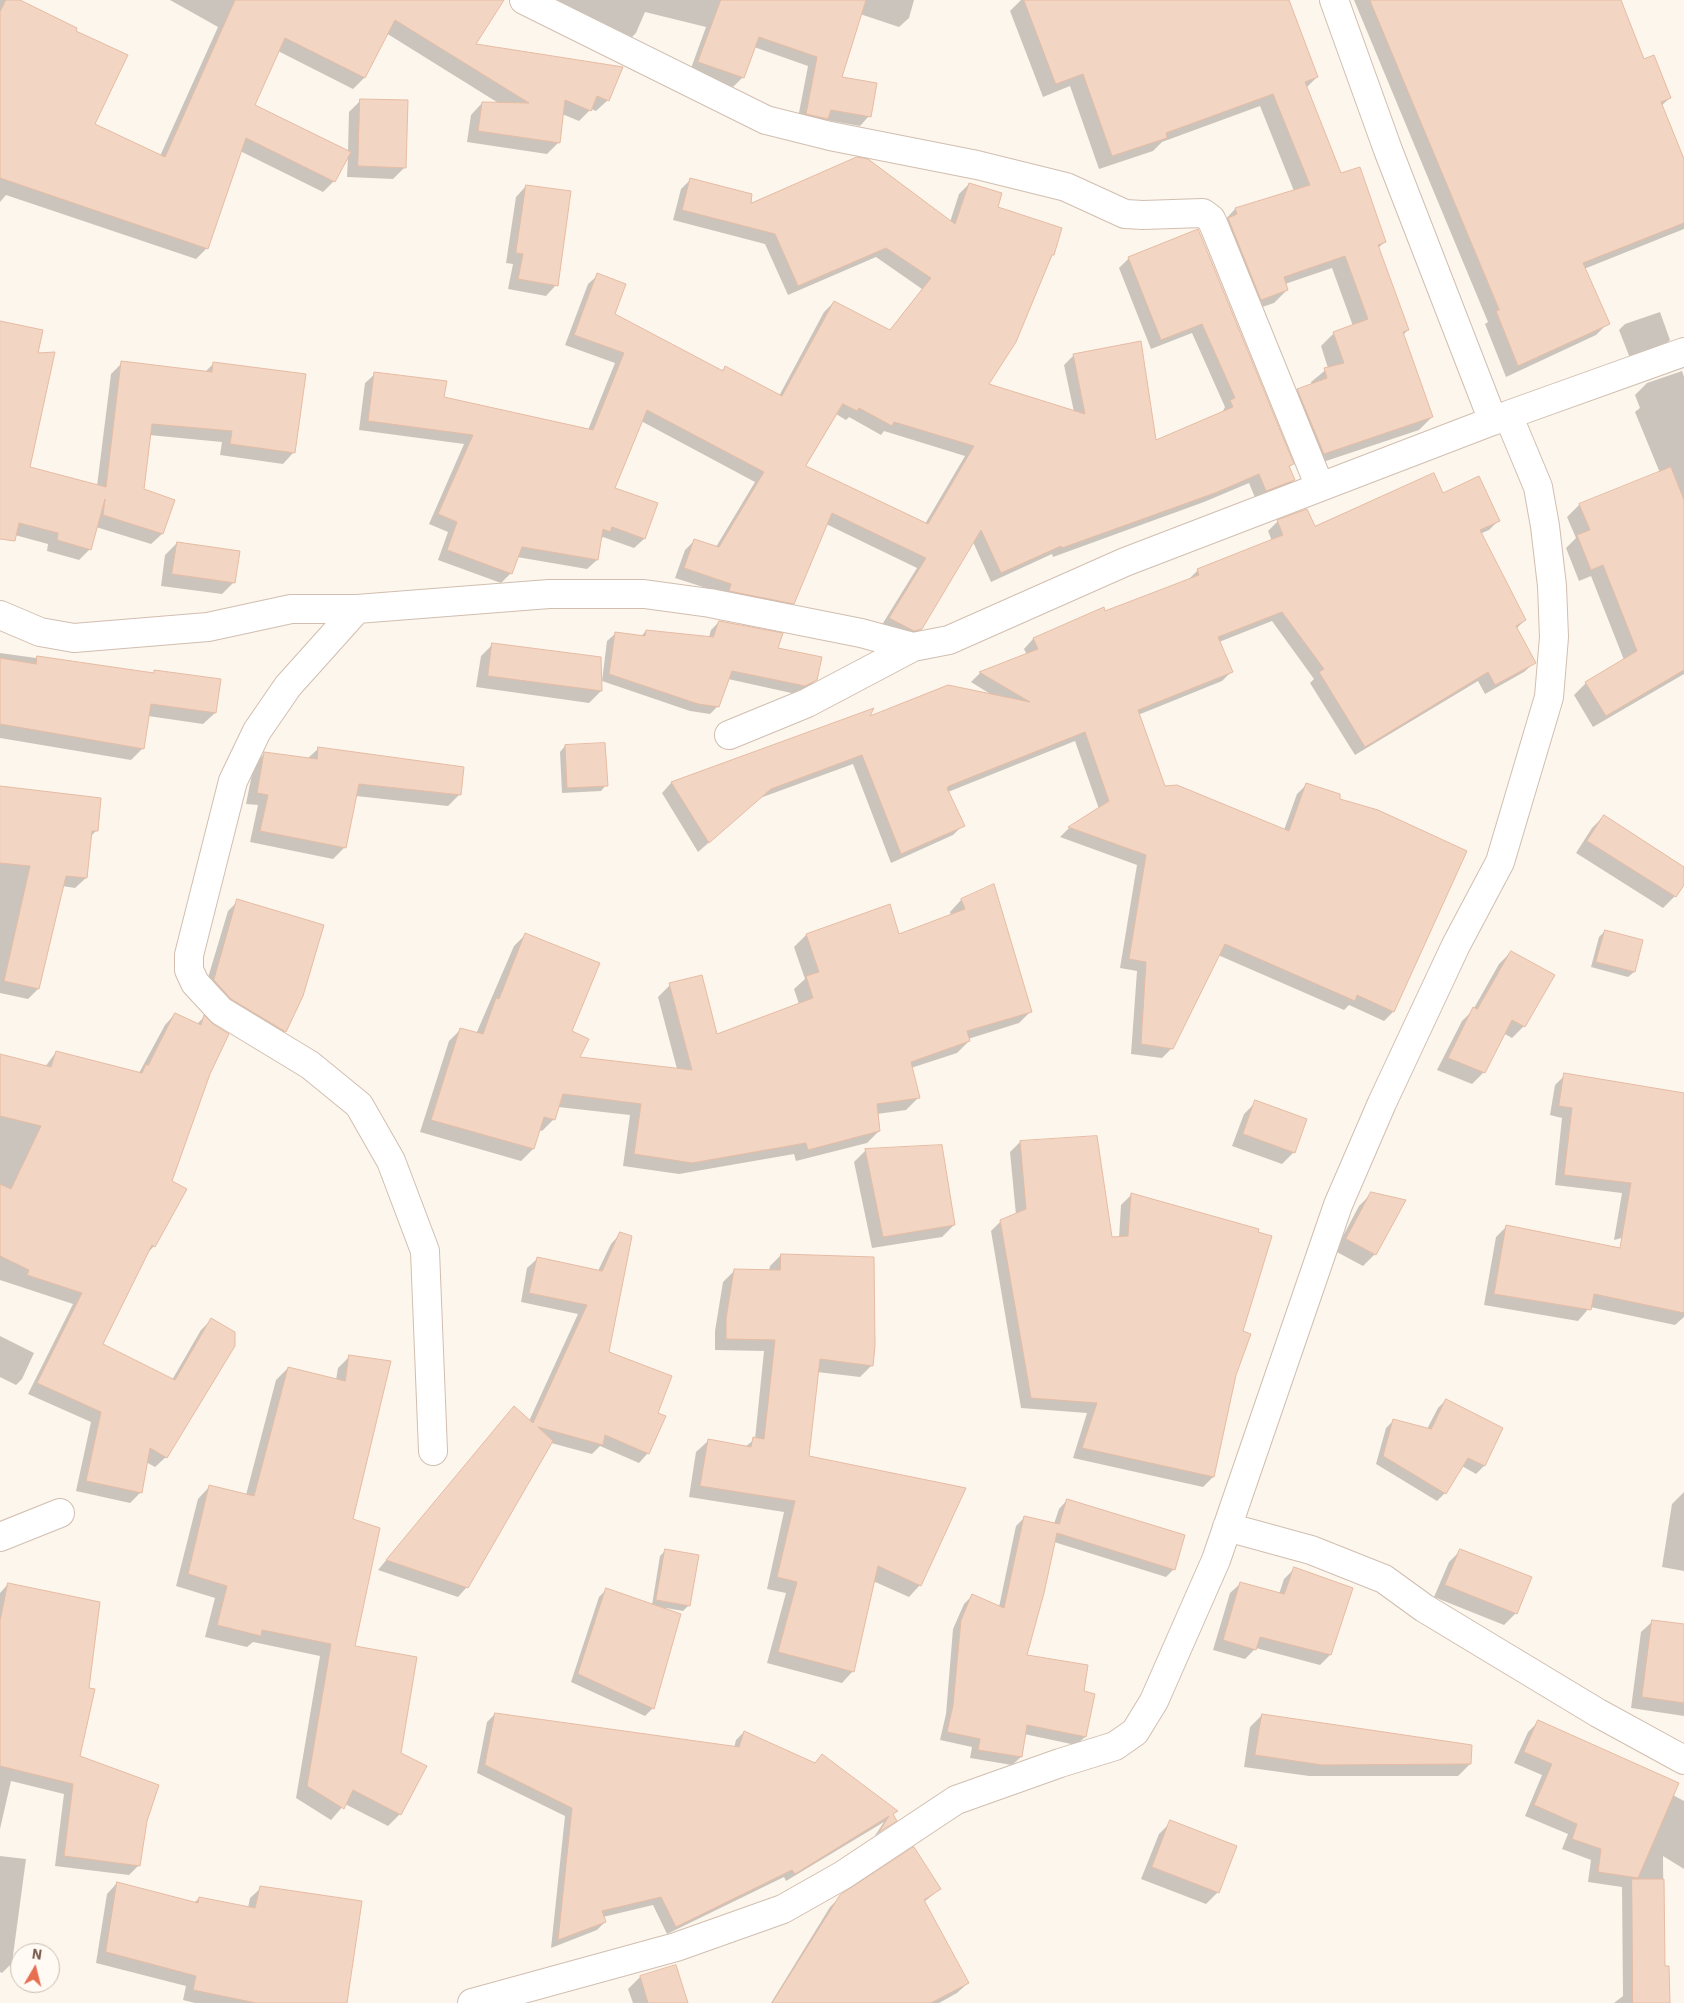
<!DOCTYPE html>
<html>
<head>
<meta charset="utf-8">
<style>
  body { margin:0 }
  #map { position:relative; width:1684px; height:2003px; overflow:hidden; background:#fdf6ec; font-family:"IBM Plex Sans",sans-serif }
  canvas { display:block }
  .north { position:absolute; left:10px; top:1943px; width:50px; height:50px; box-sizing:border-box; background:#fffaf3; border:1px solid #cabbb1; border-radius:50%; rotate:8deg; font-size:14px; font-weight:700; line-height:20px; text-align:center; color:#7a5c4d }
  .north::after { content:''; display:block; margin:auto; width:18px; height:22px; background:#e76f51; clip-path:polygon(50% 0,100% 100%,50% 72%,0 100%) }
</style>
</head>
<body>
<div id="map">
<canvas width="1684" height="2003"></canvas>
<div class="north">N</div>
</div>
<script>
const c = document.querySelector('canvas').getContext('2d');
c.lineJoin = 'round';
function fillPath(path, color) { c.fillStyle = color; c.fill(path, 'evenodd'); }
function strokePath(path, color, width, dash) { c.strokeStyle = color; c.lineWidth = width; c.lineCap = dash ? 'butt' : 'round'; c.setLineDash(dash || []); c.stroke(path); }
const shadow = new Path2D(`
  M0 0H17L74 31 93 124 160 156 218 27 170 0H454L474 45 608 100 596 111 591 109 579 121 562 114 559 142 547 154 467 142 471 115 482 103 500 104 386 33 364 78 353 89 278 51 253 106 348 151 349 112 361 100 405 167 393 179 347 177 348 155 334 181 323 192 240 151 207 248 196 259 6 195 0 202Z
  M542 0H914L909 18 899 27 860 14 840 78 869 116 860 126 826 120 817 128 797 123 808 66 754 47 743 77 733 87 690 71 706 27 645 12 636 33 627 42Z
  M1021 0H1288L1317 77 1306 88 1340 174 1385 242 1378 248 1408 330 1403 335 1432 417 1419 430 1311 466 1285 403 1298 390 1312 385 1311 382 1328 368 1321 346 1334 333 1353 326 1332 268 1285 284 1287 290 1274 303 1248 312 1223 222 1235 209 1294 191 1260 106 1162 142 1153 151 1099 169 1070 86 1043 97 1010 11Z
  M1354 0H1619L1643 61 1670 98 1661 106 1684 162V229L1584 269 1608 323 1596 335 1506 377 1485 324 1488 322Z
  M691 179 749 205 950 222 959 194 969 184 1053 254 987 385 1074 412 1064 365 1074 355 1155 441 1222 413 1225 407 1192 333 1151 349 1119 268 1129 258 1198 231 1292 464 1289 468 1294 480 1284 489 1256 500 1249 483 1204 502 1053 557 1052 554 991 582 973 542 921 629 911 639 880 628 917 568 826 524 793 603 784 613 675 578 685 550 695 540 716 547 755 482 641 421 613 489 644 539 634 548 603 537 600 540 597 560 587 569 517 557 511 573 501 583 438 560 448 532 429 524 464 444 359 430 365 383 375 374 443 398 588 430 615 363 565 345 588 284 598 275 614 314 721 371 725 368 779 396 824 312 834 302 889 331 922 289 876 257 788 295 765 244 673 220 681 189ZM836 414 846 420 849 417 881 435 884 431 965 456 925 524 805 467Z
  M526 186 556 285 546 296 508 289 513 264 506 263 516 197Z
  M1660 312 1670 340 1665 345 1630 358 1619 330 1625 324Z
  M122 363 204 373 214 363 304 375 293 453 283 464 220 455 222 442 149 435 142 490 162 534 151 544 96 527 90 549 79 560 47 551 48 544 0 531V464L97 486 111 374Z
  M1682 371 1684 377V674L1593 727 1574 695 1586 683 1624 660 1591 576 1579 581 1566 548 1576 538 1567 517 1579 505 1660 473 1635 412 1640 408 1635 395 1647 383Z
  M1442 495 1499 520 1489 530 1480 534 1525 620 1516 629 1534 663 1524 672 1485 694 1478 681 1355 755 1310 683 1314 679 1272 621 1219 642 1232 671 1222 681 1138 715 1164 788 1284 830 1297 794 1307 784 1339 800 1393 1012 1384 1021 1349 1005 1344 1010 1218 955 1172 1048 1162 1058 1131 1054 1137 971 1120 968 1137 865 1060 837 1069 828 1099 809 1075 741 948 792 963 825 953 835 891 863 853 764 760 798 698 852 662 793 671 783 871 711 867 718 992 695 971 682 980 673 1027 655 1024 649 1033 639 1103 609 1104 613 1188 580 1198 570 1272 541 1268 531 1278 521 1314 527Z
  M177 543 234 582 222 594 161 586 165 555Z
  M719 622 776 649 816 680 808 688 796 694 728 679 718 706 710 714 690 711 602 681 607 641 615 634 641 636 646 631 709 637 711 630Z
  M493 644 601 691 589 703 476 687 481 656Z
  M0 653 152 674 155 671 220 680 215 713 203 724 148 716 143 748 131 760 0 738Z
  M565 746 606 785 601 791 562 793 560 752Z
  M319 748 459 795 448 806 356 796 344 848 333 859 250 842 258 805 246 804 254 764 265 753 307 759Z
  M0 787 96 831 90 837 86 878 75 888 62 886 38 989 28 999 0 993Z
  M1604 816 1684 868V882L1675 896 1663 908 1576 853 1592 828Z
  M961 900 1031 1011 1019 1023 968 1039 969 1041 957 1053 911 1068 918 1098 906 1110 877 1114 879 1131 867 1143 796 1161 794 1154 679 1174 623 1166 630 1115 558 1107 554 1119 542 1131 539 1130 533 1149 521 1161 420 1132 449 1041 461 1029 476 1034 514 946 526 934 570 1032 578 1058 677 1069 658 997 670 985 716 1036 799 1004 794 989 805 979 794 947 806 935H899L951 915 950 912Z
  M238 901 301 996 285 1031 275 1042 204 991 228 911Z
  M1605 931 1634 972 1628 977 1591 967 1599 937Z
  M1511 952 1553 976 1524 1026 1512 1038 1503 1033 1484 1072 1472 1084 1437 1070 1462 1021 1473 1010 1499 964Z
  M175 1014 197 1024 204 1017 209 1074 171 1181 154 1246 145 1256 101 1344 172 1380 201 1330 211 1320 166 1457 155 1467 146 1462 141 1492 130 1503 76 1491 91 1422 28 1394 73 1304 0 1280V1056L45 1067 56 1052 139 1073 165 1025Z
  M1565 1075 1684 1094V1222L1614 1240 1622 1193 1555 1185 1562 1118 1550 1115 1555 1085Z
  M1256 1102 1294 1152 1282 1164 1232 1146 1244 1114Z
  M1020 1142 1111 1238H1119L1121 1205 1131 1195 1242 1332 1213 1477 1203 1487 1073 1458 1087 1413 1021 1408 991 1231 1001 1221 1016 1215 1010 1152Z
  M866 1150 954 1225 942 1237 872 1248 854 1162Z
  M1371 1194 1375 1254 1363 1266 1335 1251 1359 1206Z
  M1507 1226 1684 1264V1317L1675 1325 1590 1307 1578 1321 1484 1305 1496 1237Z
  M620 1234 608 1353 657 1413 648 1453 639 1463 600 1446 592 1454 551 1443 467 1587 458 1597 378 1570 505 1417 529 1421 578 1314 521 1302 527 1268 537 1259 598 1271 611 1244Z
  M781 1255 872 1365 860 1377 817 1372 808 1457 920 1585 909 1597 873 1581 853 1671 842 1683 767 1663 786 1593 767 1589 784 1512 689 1497 696 1452 708 1441 745 1447 755 1439 764 1351 715 1350V1331L723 1282 735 1270 769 1271 770 1266Z
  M0 1336 34 1353 22 1379 16 1385 0 1377Z
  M350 1356 353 1647 400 1754V1814L388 1826 345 1804 331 1820 296 1798 320 1656 253 1642 247 1647 205 1637 215 1598 176 1586 198 1499 210 1486 246 1495 276 1380 288 1368 336 1380 338 1368Z
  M1446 1400 1502 1429 1484 1466 1476 1474 1462 1466 1445 1493 1437 1501 1376 1464 1386 1428 1394 1420 1427 1429 1438 1408Z
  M1684 1492V1571L1662 1567 1672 1504Z
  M1067 1500 1174 1569 1166 1577 1054 1542 1025 1656 1082 1692 1085 1737 1076 1745 1024 1734 1021 1757 1012 1765 970 1758 972 1747 940 1740 946 1714 953 1629 964 1604 972 1596 999 1607 1016 1526 1024 1518 1054 1524 1059 1509Z
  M666 1550 689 1605 683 1611 666 1608 653 1708 645 1716 571 1682 599 1597 607 1589 652 1605 660 1556Z
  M1461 1550 1516 1613 1504 1625 1434 1597 1449 1562Z
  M1294 1569 1330 1655 1320 1665 1256 1648 1245 1659 1213 1650 1230 1593 1241 1583 1279 1594 1284 1579Z
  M8 1584 78 1757 145 1821 139 1865 129 1875 55 1866 64 1794 11 1781 0 1829V1593Z
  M1653 1621 1684 1625V1716L1631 1708 1641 1632Z
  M495 1714 734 1748 736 1740 744 1732 814 1764 822 1756 896 1811 892 1815 895 1820 874 1837 884 1822 786 1881 784 1877 667 1934 653 1905 603 1917 605 1922 597 1930 551 1948 565 1816 477 1773 487 1722Z
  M1262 1715 1470 1764 1458 1776H1309L1244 1767 1250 1727Z
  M1538 1722 1684 1801V1869L1663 1856 1664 1967 1669 2003H1614L1623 1996 1622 1887 1588 1882 1591 1860 1562 1849 1568 1834 1525 1816 1542 1775 1514 1763 1528 1732Z
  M1171 1822 1218 1892 1206 1904 1141 1879 1159 1834Z
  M0 1856 26 1859 12 1963 2 1973 0 1972Z
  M117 1883 194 1903 199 1898 248 1908 250 1898 261 1888 346 2003H195L183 2000 186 1986 96 1963 107 1894Z
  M940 1889 924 1902 968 1983 957 1993 939 2003H771L830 1907 841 1896Z
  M675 1966 687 2003H633L628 1989 640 1977Z`);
const building = new Path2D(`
  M6 0H20L77 28 76 31 128 55 95 124 165 157 235 0H504L476 44 623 67 609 101 597 96 591 111 565 100 560 143 478 131 482 102 529 103 395 20 365 78 285 38 255 105 351 152 335 182 246 138 208 249 0 178V12Z
  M721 0H866L842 77 877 83 871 117 831 110 828 119 806 114 817 57 759 37 744 78 698 62Z
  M1024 0H1289L1318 77 1305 82 1341 173 1360 167 1386 242 1378 245 1409 330 1403 332 1433 417 1324 454 1297 389 1327 378 1324 368 1344 363 1333 332 1368 319 1345 256 1284 277 1288 290 1261 300 1228 218 1237 214 1235 208 1310 185 1273 94 1166 133 1167 138 1112 156 1083 74 1056 84Z
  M1370 0H1621L1644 59 1654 55 1671 98 1661 102 1684 159V223L1583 263 1610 324 1518 366 1496 311 1499 310Z
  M360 99 408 100 406 168 358 166Z
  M857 157 868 159 955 224 969 183 1002 193 998 207 1062 228 1054 255H1052L1016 342 989 384 1085 414 1073 354 1141 341 1156 440 1233 407 1230 400 1235 398 1202 324 1161 340 1128 257 1198 229 1294 464 1289 466 1295 480 1266 491 1259 474 1215 493 1062 548 1061 546 1001 573 981 530 922 629 914 631 889 618 926 558 832 513 794 604 729 591 731 584 684 568 694 539 719 547 764 472 647 410 615 488 658 503 645 539 612 527 610 532 603 529 598 560 522 547 512 574 447 550 457 522 438 514 473 435 368 421 374 372 447 381 444 397 593 430 624 353 574 335 597 273 626 284 615 314 723 371 725 366 782 396 834 301 890 330 931 278 886 248 798 286 775 234 682 210 690 178 752 194 751 203ZM843 404 857 411 859 408 892 426 894 422 974 446 928 524 806 466Z
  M526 185 571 191 558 286 518 279 523 254 516 253Z
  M0 321 43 330 38 353 55 352 30 467 106 487 121 361 212 372 213 362 306 374 295 453 230 444 232 431 152 424 144 489 175 500 163 534 103 515 105 499 91 550 57 540 58 533 19 523 15 541 0 539Z
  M1671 467 1684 500V670L1606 716 1585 682 1637 651 1603 565 1591 570 1577 535 1590 530 1579 504Z
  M1434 473 1443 493 1479 476 1500 521 1480 530 1526 620 1516 626 1536 663 1495 685 1488 672 1365 747 1319 672 1324 669 1282 612 1218 637 1233 672 1138 710 1165 786 1177 785 1289 831 1306 783 1340 794V799L1378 810 1467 851 1394 1012 1357 995 1355 1001 1225 944 1173 1049 1141 1044 1146 962 1129 959 1146 855 1068 827 1109 801 1085 732 949 786 947 788 965 826 901 854 862 755 771 789 709 843 671 782 874 708 870 716 948 685 1030 702 979 672 1038 649 1033 638 1104 607 1105 611 1199 575 1197 569 1283 535 1277 520 1307 509 1315 526Z
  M177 542 240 551 235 583 172 574Z
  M719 621 783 633 778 648 822 657 817 680 805 686 732 671 719 707 698 704 609 674 615 632 645 636 646 630 713 637Z
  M492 643 601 657 602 691 488 676Z
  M37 656 154 673V670L221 679 216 713 151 704 144 749 0 724V658L36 664Z
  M605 743 608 786 567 788 565 745Z
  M318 747 464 767 461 795 359 784 346 848 260 831 268 795 257 793 264 752 317 759Z
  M0 786 101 798 98 831H92L87 878 66 876 39 989 4 981 30 866 0 863Z
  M1604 815 1684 867V885L1676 897 1587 841Z
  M994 884 1032 1012 967 1031 970 1041 911 1062 920 1098 877 1104 880 1131 808 1150 806 1143 692 1163 634 1154 641 1104 563 1094 555 1120 544 1117 534 1149 431 1120 460 1028 483 1034 496 998 499 999 525 933 600 963 572 1031 589 1039 580 1057 692 1070 669 983 702 975 717 1034 813 998 806 976 819 972 806 934 890 904 899 934 965 909 961 899Z
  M237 899 324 925 303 996 286 1032 231 999 214 980Z
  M1605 930 1643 940 1635 972 1596 962Z
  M1511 951 1555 975 1525 1027 1512 1020 1485 1073 1448 1058 1473 1007 1477 1009Z
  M175 1013 201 1025 204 1015 213 1024 229 1034 210 1074 172 1181 187 1189 155 1247 152 1245 103 1344 175 1380 211 1318 235 1332V1346L167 1458 150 1448 142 1493 86 1481 101 1412 37 1383 82 1293 27 1275 29 1270 0 1256V1184L11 1189 41 1126 0 1116V1054L51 1067 56 1051 142 1073 146 1064 148 1065Z
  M1564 1073 1684 1093V1313L1594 1294 1591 1310 1494 1294 1506 1225 1620 1248 1631 1183 1564 1175 1572 1108 1559 1106Z
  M1255 1100 1307 1119 1295 1153 1243 1134Z
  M1097 1136 1112 1237 1128 1236 1131 1193 1259 1229 1258 1232 1272 1236 1243 1331 1251 1334 1236 1375 1214 1477 1082 1448 1097 1403 1031 1398 1000 1220 1026 1209 1020 1141Z
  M942 1145 955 1225 883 1237 865 1149Z
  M1371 1192 1406 1200 1376 1255 1346 1239Z
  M620 1232 632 1236 609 1352 672 1376 658 1413 666 1416 649 1454 605 1435 603 1445 538 1427 553 1441 468 1588 386 1560 514 1406 533 1423 587 1305 529 1293 537 1257 602 1271Z
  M781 1254 874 1257 875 1346 873 1366 820 1359 809 1456 966 1488 921 1586 878 1566 854 1672 778 1652 797 1582 777 1577 795 1501 700 1486 708 1439 751 1447 753 1437 764 1439 775 1340 726 1339V1319L734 1269 780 1270Z
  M349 1355 391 1361 353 1519 380 1528 355 1646 417 1657 401 1753 427 1766 401 1815 353 1790 344 1809 307 1786 331 1644 262 1630 261 1636 217 1625 227 1586 188 1574 209 1485 254 1496 288 1367 345 1381Z
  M1446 1399 1503 1428 1485 1466 1468 1458 1446 1494 1383 1456 1393 1419 1431 1429Z
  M1067 1499 1185 1535 1175 1570 1057 1533 1044 1593 1027 1655 1088 1665 1084 1691 1095 1694 1086 1737 1027 1725 1022 1757 978 1750 980 1739 947 1732 953 1705 961 1620 972 1594 1004 1608 1024 1516 1059 1524Z
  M665 1549 699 1555 690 1606 656 1600Z
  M1460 1549 1532 1577 1517 1614 1445 1585Z
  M1294 1567 1353 1588 1331 1655 1260 1637 1256 1650 1223 1640 1240 1582 1284 1594Z
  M8 1583 100 1602 89 1688 95 1689 80 1756 159 1785 147 1821 140 1866 64 1856 73 1784 0 1766V1621Z
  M606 1588 681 1614 654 1709 578 1674Z
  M1652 1620 1684 1624V1703L1642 1697Z
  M495 1713 739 1747 744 1731 815 1763 822 1754 898 1811 893 1814 897 1821 879 1832 889 1816 795 1874 792 1870 676 1927 661 1897 602 1911 606 1922 558 1940 572 1808 485 1765Z
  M1262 1714 1472 1745 1471 1764 1322 1765 1255 1755Z
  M1538 1720 1679 1783 1638 1878 1598 1872 1601 1849 1572 1839 1577 1824 1534 1805 1552 1764 1524 1752Z
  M1170 1820 1237 1846 1219 1893 1152 1867Z
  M914 1847 941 1889 924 1900 969 1983 931 2003H772L840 1895Z
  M1632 1879H1664L1665 1966H1669L1670 2003H1633Z
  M117 1882 198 1903 199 1897 255 1908 260 1886 362 1901 347 2003H256L193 1990 196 1976 106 1952Z
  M676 1965 688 2003H648L640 1976Z`);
const minor = new Path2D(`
  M524 0 766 120 830 136 977 165 1066 187 1125 214 1143 215 1203 213 1211 219 1215 228 1320 487
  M1334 0 1388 150 1493 421
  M357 609 288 686 257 731 233 781 189 955V970L195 983 221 1011 310 1065 359 1105 391 1161 425 1251 433 1451
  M0 615 40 632 74 638 208 627 291 609H357L549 594H644L710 603 861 633 913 647 949 640 1125 562 1508 415 1684 352
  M729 735 807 703 913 647
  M1227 1527 1311 1550 1384 1579 1424 1608 1598 1713 1684 1760
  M0 1537 60 1513
  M472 2003 676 1947 783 1909 843 1875 956 1800 1060 1763 1115 1746 1135 1732 1154 1701 1216 1560 1338 1205 1382 1103 1456 945 1500 862 1549 697 1554 637 1552 586 1545 526 1538 487 1508 415`);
fillPath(shadow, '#0003');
fillPath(building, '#f3d5c3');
strokePath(building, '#e6bba3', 1);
strokePath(minor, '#d1beb0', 30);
strokePath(minor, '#fff', 28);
</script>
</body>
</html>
